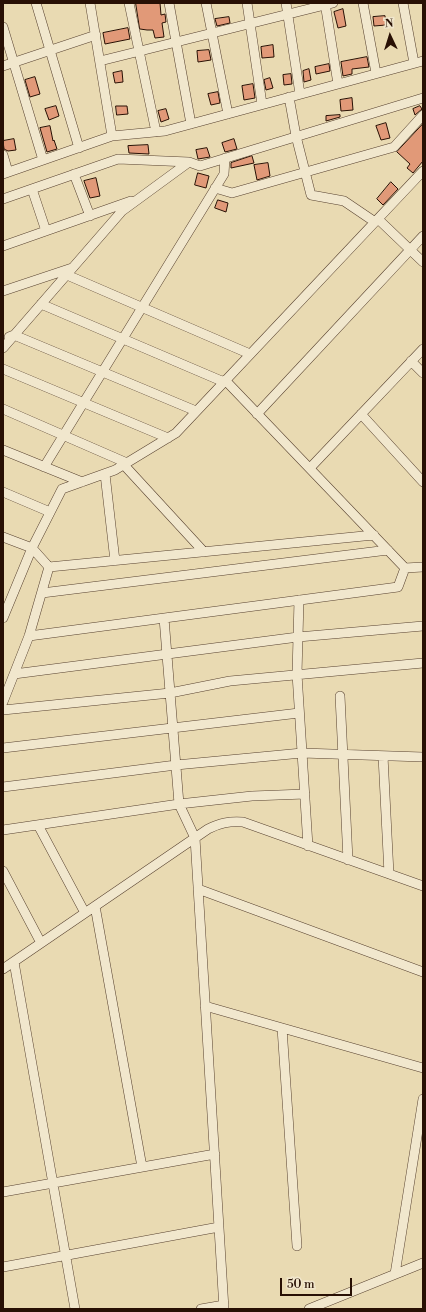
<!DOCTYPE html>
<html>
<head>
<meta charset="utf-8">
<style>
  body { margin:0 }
  #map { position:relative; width:426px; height:1312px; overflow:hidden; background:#e9dab2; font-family:"Libre Bodoni",serif }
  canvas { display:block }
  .frame { position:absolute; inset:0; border:4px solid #281004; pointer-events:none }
  .north { position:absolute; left:370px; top:16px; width:40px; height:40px; -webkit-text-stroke:3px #f1e7cd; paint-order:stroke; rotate:356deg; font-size:11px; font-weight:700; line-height:16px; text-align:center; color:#281004 }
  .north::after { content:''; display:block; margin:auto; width:14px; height:18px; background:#281004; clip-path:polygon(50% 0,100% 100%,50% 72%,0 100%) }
  .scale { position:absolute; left:280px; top:1278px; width:72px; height:18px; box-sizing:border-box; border:2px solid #281004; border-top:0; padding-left:5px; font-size:12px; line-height:14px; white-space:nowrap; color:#281004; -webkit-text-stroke:3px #f1e7cd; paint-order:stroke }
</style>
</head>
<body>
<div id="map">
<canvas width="426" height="1312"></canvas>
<div class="frame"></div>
<div class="north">N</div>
<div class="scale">50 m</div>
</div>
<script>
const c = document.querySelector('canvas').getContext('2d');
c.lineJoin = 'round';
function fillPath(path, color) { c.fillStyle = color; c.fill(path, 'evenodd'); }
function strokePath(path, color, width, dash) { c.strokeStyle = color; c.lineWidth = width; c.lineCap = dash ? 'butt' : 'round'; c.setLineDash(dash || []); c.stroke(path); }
const building = new Path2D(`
  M136 3H160L161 15 165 14 166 22 162 23 164 37 155 38 153 30H147L140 29Z
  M343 9 346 26 338 28 334 12Z
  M385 16 386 25 374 26 373 17Z
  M229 17 230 23 217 26 215 19Z
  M128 28 130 39 105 44 103 33Z
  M273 45 274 57 262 58 261 47Z
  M209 50 211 60 198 62 197 51Z
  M367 57 369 67 352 69V74L343 76 341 62Z
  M329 64 330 71 316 74 315 67Z
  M309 69 311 80 304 82 303 71Z
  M122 71 123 82 115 83 113 73Z
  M291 74 292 84 284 85 283 75Z
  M35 77 40 94 30 97 25 80Z
  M270 78 273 88 266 90 264 80Z
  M253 84 255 98 244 100 242 86Z
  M218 92 220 103 211 105 208 94Z
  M352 98 353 110 341 111 340 100Z
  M56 106 59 116 49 120 45 109Z
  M116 106H127L128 114 117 115Z
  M420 106 422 109 415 115 413 109Z
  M166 109 169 119 161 122 158 111Z
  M340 115V117L326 121V116Z
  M386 123 390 138 381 140 376 126Z
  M423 124V161L413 173 407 168 410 164 397 152Z
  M50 126 53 141 54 140 57 149 47 152 40 128Z
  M14 139 16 150 8 151 4 149 3 141Z
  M234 139 237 149 225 152 222 143Z
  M148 145 149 154 129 153 128 146Z
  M207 148 210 157 198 159 196 150Z
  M252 156 254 163 231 168V163Z
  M268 163 270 176 257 180 254 165Z
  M198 173 209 176 206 188 195 185Z
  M96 178 100 196 90 198 84 181Z
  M391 182 398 189 383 205 377 199Z
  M218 200 228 203 226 212 215 208Z`);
const minor = new Path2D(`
  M36 3 79 148
  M90 3 112 136
  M129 3 156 132
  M169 3 191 124
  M206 3 228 114
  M247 3 262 104
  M286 3 300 94
  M325 3 338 84
  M363 3 376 73
  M403 3 414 63
  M3 27 43 160
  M100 61 333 3
  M3 66 96 35
  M289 97 296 136 311 195 344 201 375 222
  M3 155 8 172
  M3 174 112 136 165 131 423 61
  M74 174 90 216
  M215 188 232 193 394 147 423 115
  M32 189 46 231
  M3 199 118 159 189 162
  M378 219 423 262
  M3 246 131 201
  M67 275 250 354
  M3 291 72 268
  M41 304 224 382
  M9 337 14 335 196 411
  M3 348 122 211 189 162 200 166 423 98
  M411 361 423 373
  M3 369 168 438
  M225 380 405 568 423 567
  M3 409 127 463
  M257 414 423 236
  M361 414 423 482
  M3 450 82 482
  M124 465 204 552
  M44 467 224 174 225 158
  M310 468 423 349
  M105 474 115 561
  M3 492 50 512
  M3 537 32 548 49 567 374 535
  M42 593 388 550
  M299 600 297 674 308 846
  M3 618 32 548 62 489 115 470 176 433 423 171
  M164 618 179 804 195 838 224 1309
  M29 636 398 587 405 568
  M14 674 298 637 423 626
  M340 696 348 860
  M3 702 29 636 49 567
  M3 710 170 693 230 681 423 663
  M3 748 299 713
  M383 756 389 874
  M3 787 176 765 302 753 423 757
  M38 825 85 913
  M3 830 179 804 252 796 305 794
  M3 871 41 943
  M198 889 423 972
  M95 906 142 1167
  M14 962 75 1309
  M3 969 208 829C220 823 229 821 243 822L423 886
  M205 1006 423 1068
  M282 1028 297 1246
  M3 1192 215 1154
  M3 1267 219 1227
  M395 1274 423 1099
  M201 1309 224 1305
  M309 1309 423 1263`);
fillPath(building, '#e19978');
strokePath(building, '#281004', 1);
strokePath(minor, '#584230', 10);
strokePath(minor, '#f1e7cd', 9);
</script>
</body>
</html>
